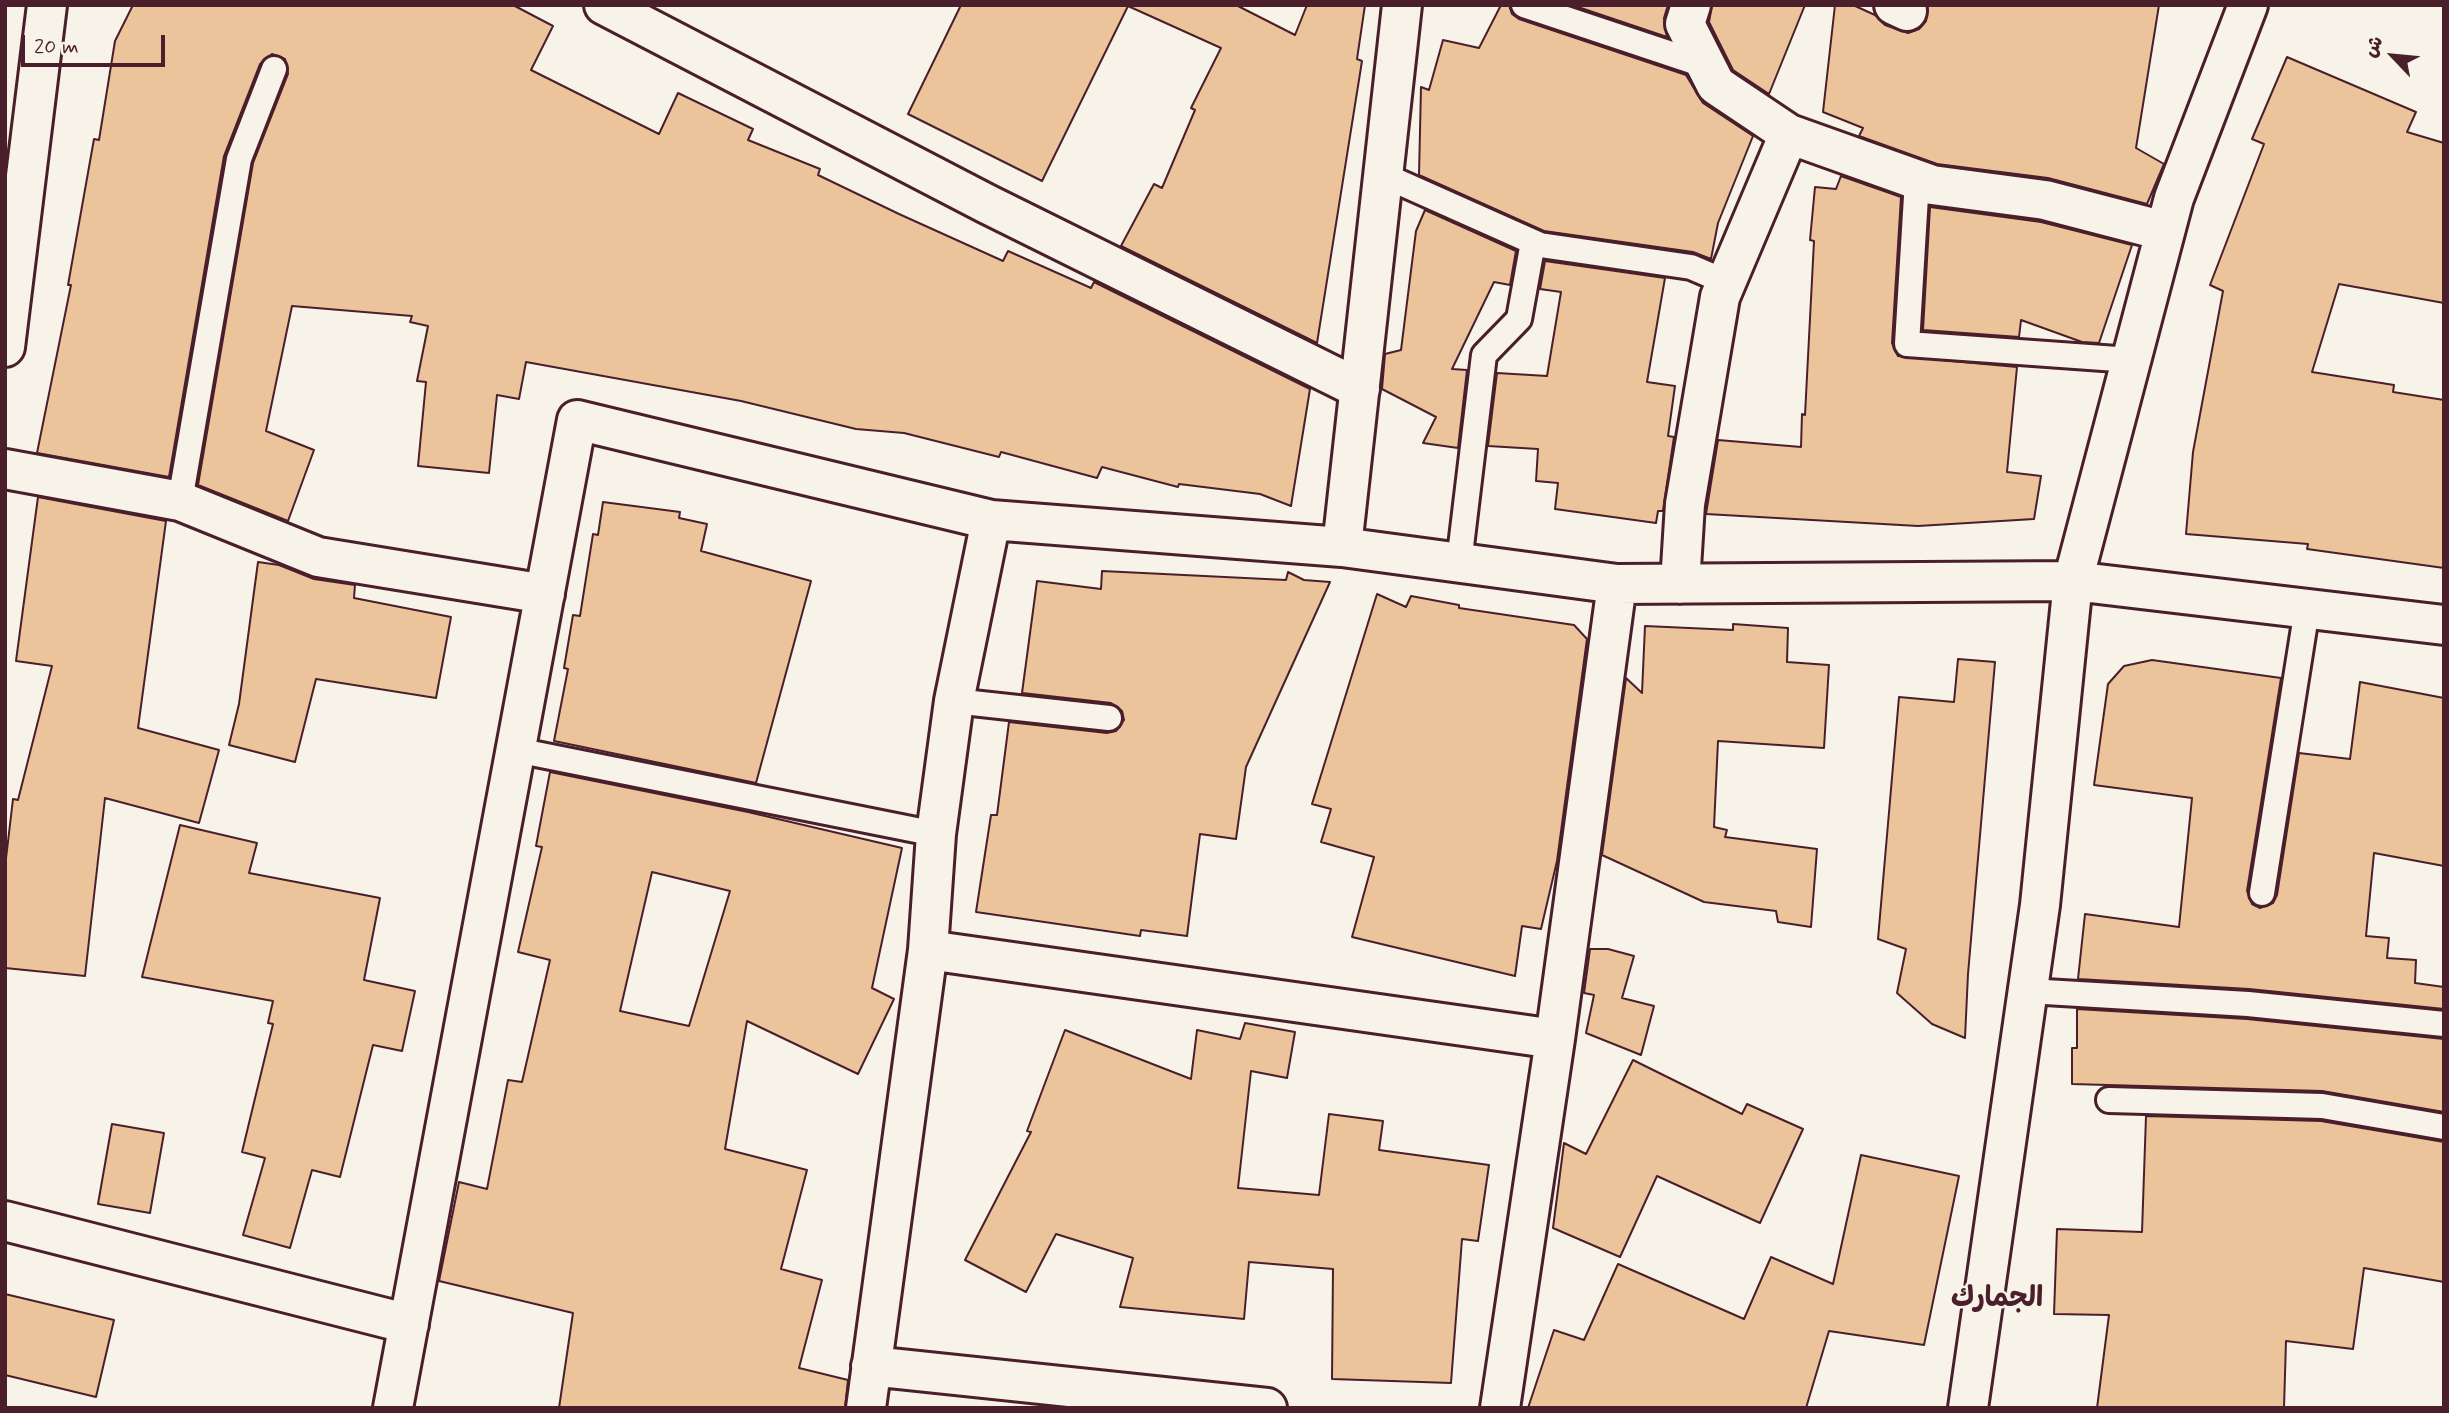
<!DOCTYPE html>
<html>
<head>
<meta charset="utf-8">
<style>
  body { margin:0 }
  #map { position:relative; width:2449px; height:1413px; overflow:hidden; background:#f7f3e8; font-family:Mynerve,"Playpen Sans Arabic",sans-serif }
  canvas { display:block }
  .frame { position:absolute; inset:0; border:7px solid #4a1f2b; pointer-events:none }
  .north { position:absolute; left:2358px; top:21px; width:70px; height:70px; -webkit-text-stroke:5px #f7f3e8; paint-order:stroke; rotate:296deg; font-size:19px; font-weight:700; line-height:28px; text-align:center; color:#4a1f2b }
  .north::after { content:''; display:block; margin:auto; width:24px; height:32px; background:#4a1f2b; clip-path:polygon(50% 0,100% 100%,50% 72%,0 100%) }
  .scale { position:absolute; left:21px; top:35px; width:144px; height:32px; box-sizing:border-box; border:4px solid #4a1f2b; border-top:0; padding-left:9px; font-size:21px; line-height:24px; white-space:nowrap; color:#4a1f2b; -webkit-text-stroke:5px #f7f3e8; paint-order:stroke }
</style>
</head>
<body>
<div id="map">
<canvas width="2449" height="1413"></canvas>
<div class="frame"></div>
<div class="north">ش</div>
<div class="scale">20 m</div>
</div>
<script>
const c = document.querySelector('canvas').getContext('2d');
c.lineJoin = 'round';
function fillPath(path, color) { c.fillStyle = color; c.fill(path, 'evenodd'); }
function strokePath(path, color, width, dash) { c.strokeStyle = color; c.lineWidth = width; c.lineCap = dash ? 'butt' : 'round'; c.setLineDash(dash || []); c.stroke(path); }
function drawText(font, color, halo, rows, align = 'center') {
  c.font = font + ' Mynerve,"Playpen Sans Arabic",sans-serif'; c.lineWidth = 5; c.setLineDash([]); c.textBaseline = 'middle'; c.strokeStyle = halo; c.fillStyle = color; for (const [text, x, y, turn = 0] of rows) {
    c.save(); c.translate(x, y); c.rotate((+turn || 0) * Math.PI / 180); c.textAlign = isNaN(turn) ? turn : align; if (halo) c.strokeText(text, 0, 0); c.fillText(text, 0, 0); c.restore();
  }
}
const building = new Path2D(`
  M133 5H513L553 26 531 70 659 134 678 93 753 129 748 140 820 169 818 175 899 214 1003 261 1008 251 1091 288 1094 282 1310 389 1291 506 1260 494 1179 484 1178 487 1102 467 1097 478 1001 452 999 457 904 433 856 429 741 401 526 362 519 399 497 395 489 473 418 466 426 382 417 381 428 326 410 322 412 316 292 306 266 431 314 450 288 521 198 485 253 163 288 74 285 59 272 54 260 64 224 156 169 477 37 453 71 285H68L94 139 99 140 115 41Z
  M961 5H1236L1295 35 1307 5H1365L1357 59 1362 61 1317 343 1121 246 1154 184 1162 188 1195 110 1191 108 1221 48 1128 6 1042 181 908 114Z
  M1501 5H1509L1512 14 1519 19 1686 75 1703 103 1753 136 1718 223 1711 259 1693 252 1544 231 1419 175 1421 87 1429 90 1443 40 1479 48Z
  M1572 5H1668L1664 18 1667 37Z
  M1712 5H1805L1769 94 1733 70 1709 22Z
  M1835 5H1853L1875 15 1885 25 1908 33 1919 29 1926 21 1928 5H2159L2136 148 2164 164 2147 204 2048 178 1937 164 1859 136 1863 128 1823 112Z
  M2287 57 2416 112 2407 132 2444 143V303L2339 284 2312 372 2394 385 2393 392 2444 400V568L2307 549 2308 544 2186 534 2193 452 2223 291 2210 285 2264 144 2252 139Z
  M1841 176 1901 197 1892 343 1898 356 2017 367 2007 472 2041 476 2034 519 1918 526 1706 514 1718 440 1801 447 1802 414 1805 415 1814 241 1810 240 1815 187 1836 189Z
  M1930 207 2041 222 2132 245 2099 343 2082 342 2021 320 2019 337 1923 330Z
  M1425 210 1516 251 1510 285 1494 282 1452 369 1467 370 1458 448 1423 443 1436 417 1382 389 1385 354 1401 350 1416 231Z
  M1545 261 1665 278 1647 382 1675 386 1668 436 1674 437 1663 511H1658L1656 523 1555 509 1558 483 1536 481 1538 449 1488 446 1497 373 1547 376 1561 292 1540 289Z
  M38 497 166 521 138 728 219 750 199 823 105 798 85 976 5 968V867L13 799 18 800 52 666 16 661Z
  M603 502 680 512 679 518 707 524 701 551 811 581 756 783 554 741 568 669 564 668 573 615 580 616 593 534 598 535Z
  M258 562 279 565 314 579 355 585 354 598 451 617 436 698 316 679 295 762 229 745 239 704Z
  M1102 571 1286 580 1288 572 1304 580 1330 582 1246 767 1236 839 1200 834 1187 936 1141 930 1140 936 976 912 991 815H997L1009 722 1107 733 1116 731 1124 720 1122 711 1111 703 1022 693 1037 581 1101 589Z
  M1377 594 1406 607 1411 596 1459 605V608L1574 625 1587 639 1557 861 1541 929 1522 926 1515 976 1352 937 1374 857 1321 842 1331 809 1312 804Z
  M1733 624 1788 628 1787 662 1829 665 1824 748 1718 741 1714 827 1727 830 1725 837 1817 849 1811 927 1778 922 1776 911 1704 902 1602 855 1626 678 1642 693 1645 626 1733 630Z
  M1958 659 1995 662 1968 974 1965 1038 1932 1024 1897 993 1906 949 1878 939 1899 697 1954 702Z
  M2152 660 2281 678 2247 891 2252 904 2260 908 2273 903 2277 895 2299 753 2350 759 2360 682 2444 698V866L2374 853 2366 936 2389 938 2387 958 2416 960 2415 983 2444 987V1009L2249 989 2078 979 2085 914 2179 927 2192 798 2094 785 2108 684 2124 666Z
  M550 772 748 812 902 848 872 988 894 999 858 1074 747 1021 725 1149 807 1170 781 1269 822 1280 799 1368 848 1380 845 1408H559L573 1313 439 1281 459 1182 487 1189 508 1080 522 1082 550 960 518 952 542 847 536 846ZM652 872 730 891 689 1026 620 1011Z
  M180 825 257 843 249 873 380 898 364 980 415 991 402 1051 373 1045 340 1177 312 1170 290 1248 243 1235 265 1158 242 1152 273 1024 268 1023 273 1001 142 977Z
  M1590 949H1608L1634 956 1622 998 1654 1006 1641 1055 1586 1033 1594 995 1584 993Z
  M2077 1009 2247 1019 2444 1039V1112L2322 1091 2072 1084V1048H2077Z
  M1245 1023 1295 1032 1287 1078 1251 1071 1238 1188 1319 1195 1329 1114 1383 1121 1379 1150 1489 1165 1478 1241 1462 1239 1451 1383 1332 1379 1333 1269 1249 1262 1244 1319 1120 1307 1133 1258 1056 1234 1026 1292 965 1260 1031 1132 1027 1131 1065 1030 1191 1079 1197 1030 1240 1039Z
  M1633 1060 1742 1114 1747 1104 1803 1129 1760 1223 1657 1176 1620 1257 1553 1228 1564 1143 1586 1154Z
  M2146 1116 2321 1121 2444 1142V1282L2364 1268 2353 1349 2286 1341 2284 1408H2097L2109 1315 2054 1314 2057 1229 2142 1232Z
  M112 1124 164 1133 150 1213 98 1204Z
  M1861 1155 1959 1176 1924 1345 1829 1331 1806 1408H1528L1554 1330 1584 1340 1618 1264 1744 1319 1771 1257 1833 1284Z
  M5 1294 114 1320 96 1397 5 1375Z`);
const service = new Path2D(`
  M1524 5 1707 66
  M1383 175 1540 245 1691 267 1726 282
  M1917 180 1907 344 2131 360
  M180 501 239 159 274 69
  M1459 563 1484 355 1519 319 1533 242
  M954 701 1109 718
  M516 750 936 834
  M2262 893 2307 609
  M2028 991 2248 1004 2444 1024
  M2109 1100 2322 1106 2444 1127`);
const minor = new Path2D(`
  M604 5 987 204 1360 389
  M1691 5 1685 24 1716 85 1789 134 1932 185 2045 200 2164 231
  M1894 5 1907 11
  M5 469 180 501 318 557 545 594
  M1342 547 1402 5
  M1680 584 1685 504 1720 297 1789 134
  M928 950 1555 1039
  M5 1221 409 1324
  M871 1366 1267 1408
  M393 1408 577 420 991 520 1342 547 1617 584 2073 581 2444 625
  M866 1408 928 950 936 834 954 701 991 520
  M1500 1408 1555 1039 1617 584
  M1968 1408 2040 905 2073 581 2174 198 2248 5`);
const primary = new Path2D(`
  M5 347 47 5`);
const districtNames = [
  ["الجمارك",1997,1300]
];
fillPath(building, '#ecc49c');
strokePath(building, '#4a1f2b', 2);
strokePath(service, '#4a1f2b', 30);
strokePath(minor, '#4a1f2b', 44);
strokePath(primary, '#4a1f2b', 44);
strokePath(service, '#f7f3e8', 24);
strokePath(minor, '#f7f3e8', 38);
strokePath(primary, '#f7f3e8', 38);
drawText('bold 28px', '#4a1f2b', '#f7f3e8', districtNames);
</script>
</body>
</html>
